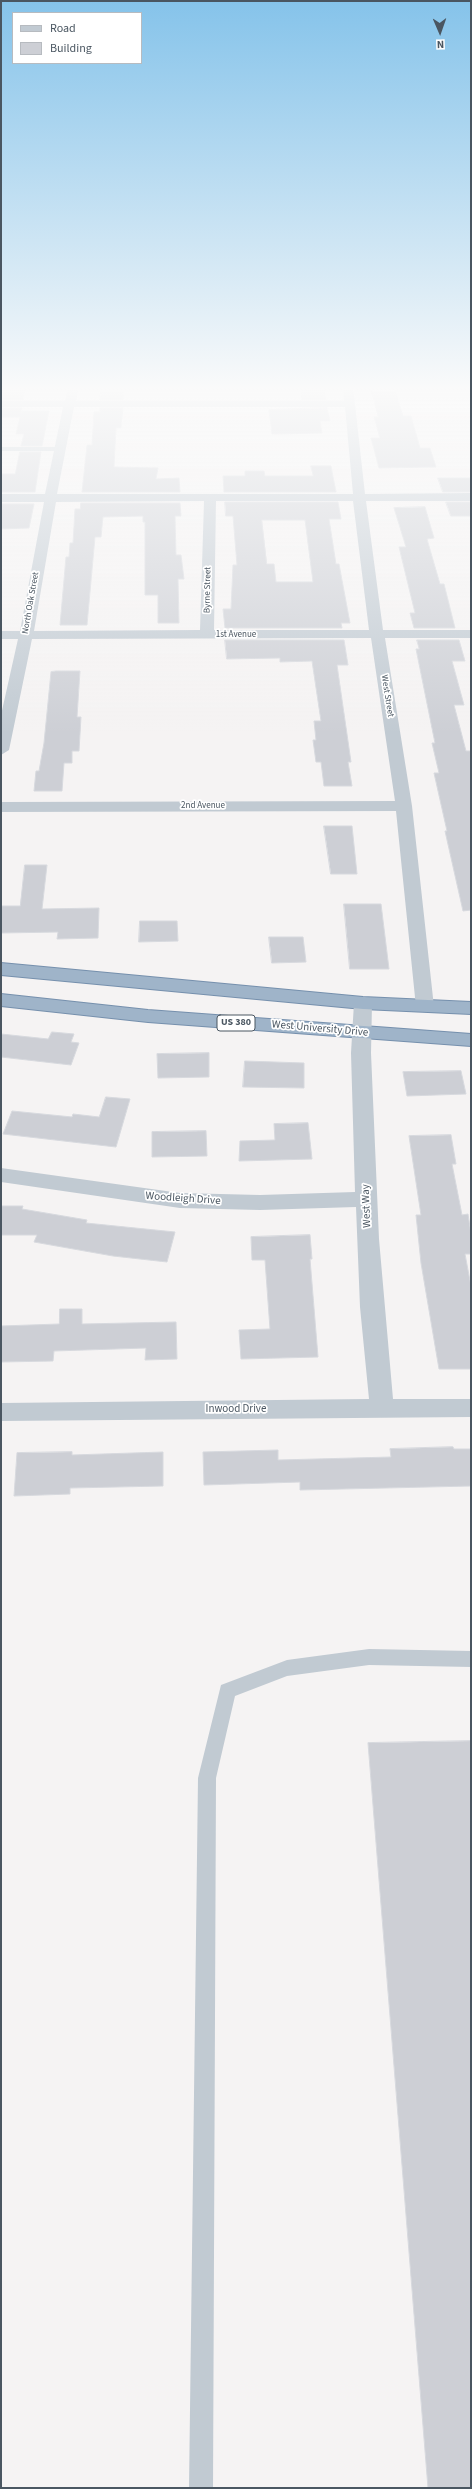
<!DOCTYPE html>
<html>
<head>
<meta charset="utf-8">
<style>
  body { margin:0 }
  #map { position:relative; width:472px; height:2489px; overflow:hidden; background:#f5f3f3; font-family:"Source Sans 3",sans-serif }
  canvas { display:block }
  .frame { position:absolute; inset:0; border:2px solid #4a5661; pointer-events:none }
  .legend { position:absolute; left:12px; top:12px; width:130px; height:52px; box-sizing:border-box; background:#fff; border:1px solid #b7bbc0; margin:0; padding:5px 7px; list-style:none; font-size:12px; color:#4a5661 }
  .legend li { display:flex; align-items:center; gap:8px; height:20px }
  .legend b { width:20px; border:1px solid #b7bbc0 }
  .north { position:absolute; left:420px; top:12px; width:40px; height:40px; -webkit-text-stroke:3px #fff; paint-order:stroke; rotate:178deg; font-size:11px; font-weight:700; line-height:16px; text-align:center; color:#4a5661 }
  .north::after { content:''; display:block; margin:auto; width:14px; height:18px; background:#4a5661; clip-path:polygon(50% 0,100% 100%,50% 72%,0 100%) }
</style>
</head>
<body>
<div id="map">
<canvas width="472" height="2489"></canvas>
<div class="frame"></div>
<ul class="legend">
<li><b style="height:5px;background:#c1cad2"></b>Road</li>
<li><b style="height:11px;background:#cdcfd5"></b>Building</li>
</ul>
<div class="north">N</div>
</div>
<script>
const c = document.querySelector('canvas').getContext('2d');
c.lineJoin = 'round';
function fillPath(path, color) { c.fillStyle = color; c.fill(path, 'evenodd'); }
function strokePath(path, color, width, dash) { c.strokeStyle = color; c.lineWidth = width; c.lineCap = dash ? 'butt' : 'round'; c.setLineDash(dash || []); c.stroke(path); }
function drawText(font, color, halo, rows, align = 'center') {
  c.font = font + ' "Source Sans 3",sans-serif'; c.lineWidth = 3.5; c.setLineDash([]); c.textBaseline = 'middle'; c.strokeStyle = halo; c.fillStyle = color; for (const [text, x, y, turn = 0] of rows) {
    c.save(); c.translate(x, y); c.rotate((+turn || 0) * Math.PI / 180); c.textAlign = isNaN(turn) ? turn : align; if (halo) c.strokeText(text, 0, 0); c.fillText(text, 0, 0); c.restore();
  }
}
const building = new Path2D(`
  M1 386H25L23 400H1Z
  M324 390 326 400H302L301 391Z
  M372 391H395L403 416H411L420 448H430L436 467 379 468 371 438H380L374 417H378Z
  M101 392H123V400H100Z
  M1 408H22L21 414 22 411H49L42 446H21L24 434H16L20 417H1Z
  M100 408H123L121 428H116L114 467 158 468 156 479 179 478 180 492H82L87 445H92L94 412H100Z
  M327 408 330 421H320L322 433 272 434 269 410Z
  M20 452H41L35 492H1V474H15Z
  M311 466H331L336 492H224L223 476H245V471H264L265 476H313Z
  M438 478H471V492H443Z
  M225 502H338L341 519H329L336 564H339L350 623H341L342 628H225L223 609H231L233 565H237L233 516H226ZM262 520H305L313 582H276L274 564H267Z
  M446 502H471V516H451Z
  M81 503H180L181 516H175L176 555H181L184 579H178L179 623H158V595H145V522H143V516L103 517 101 537H95L87 625H60L66 557H69L70 543H73L75 509H80Z
  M1 504H34L29 528 1 529Z
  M425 507 434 538 427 539 440 584H444L455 628H414L410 613H415L399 547H406L394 508Z
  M225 640H344L348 665H337L351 762H348L352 786H324L321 762H316L313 740H316L314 721H321L312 661 280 662V658L227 659Z
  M417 640H459L465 661H452L464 705H454L466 751H471V910L463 911 445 831H447L434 773H439L432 743H435L416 649H419Z
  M56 671H80L77 717H81L79 751H72V763H64L62 791H34L36 771H39L44 743 51 672Z
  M324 826H352L357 874H331Z
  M25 865H47L42 909 99 908 98 938 57 939 58 932 1 933V906H20Z
  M344 904H381L389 969H350Z
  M140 921H177L178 941 139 942Z
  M269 937H303L306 962 272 963Z
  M52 1032 74 1034 71 1042 79 1043 71 1065 1 1057V1034L48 1039Z
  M209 1053V1077L158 1078 157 1054Z
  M245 1061 304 1063V1088L243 1087Z
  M461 1071 466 1094 407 1096 403 1072Z
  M106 1097 130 1099 116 1147 3 1134 12 1111 72 1117 73 1114 99 1117Z
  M308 1123 312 1159 239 1161 240 1141 275 1140 274 1124Z
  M206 1131 207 1156 152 1157V1132Z
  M451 1135 456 1164H452L462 1215 468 1214 471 1234V1254H465L471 1286V1369H439L421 1263 416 1215H421L409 1136Z
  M1 1206H23L22 1209 87 1220 86 1223 175 1232 167 1262 113 1256 34 1242 37 1235H1Z
  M310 1235 312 1259H310L318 1357 241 1359 239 1330 270 1329 265 1260H252L251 1237Z
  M60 1309H82V1324L176 1322 177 1359 145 1360 146 1348 54 1351 53 1361 1 1362V1326L59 1324Z
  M453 1447 454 1449H471V1486L300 1490V1482L204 1485 203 1452 278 1450V1460L391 1457 390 1449Z
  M72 1452V1455L163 1452V1486L70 1488V1494L14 1496 17 1453Z
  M471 1741V2488H428L368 1743Z`);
const service = new Path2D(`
  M1 447H59L63 449 59 451H1Z
  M369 1649 471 1651V1667L369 1665 287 1676 235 1696 216 1778 213 2488H189L198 1778 221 1685 287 1660Z`);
const minor = new Path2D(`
  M69 386H79L76 401H344L343 386H353L365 494 471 493V501H366L383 630H471V638H385L412 806 434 1007 432 1011H418L416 1007 396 811 1 812V802L395 801 371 638 32 639 9 750 1 755V715L18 639H1V631H20L44 502H1V494H45L63 407H1V401H65ZM74 407H345L353 494H57ZM204 501 200 630 34 631 56 502ZM216 501H353L369 630H214Z
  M363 997 370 999 372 1003 371 1053 379 1239 393 1399H471V1417L1 1421V1403L369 1399 360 1307 356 1207 260 1210 180 1208 1 1182V1168L180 1193 260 1195 355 1192 351 1053 354 1003 356 999Z`);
const trunk = new Path2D(`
  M1 963 363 997 471 1002V1014L363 1009 1 975Z
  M1 994 148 1010 471 1034V1046L148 1022 1 1006Z`);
const farStreetnames = [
  ["Byrne Street",208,590,-89],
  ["North Oak Street",31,603,-80],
  ["1st Avenue",236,635],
  ["West Street",387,696,81],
  ["2nd Avenue",203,806]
];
const shields = [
  [236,1023,38]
];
const shieldNames = [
  ["US 380",236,1023]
];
const streetNames = [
  ["West University Drive",320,1029,5],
  ["Woodleigh Drive",183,1199,4],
  ["West Way",367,1206,-92],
  ["Inwood Drive",236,1410]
];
fillPath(building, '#cdcfd5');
strokePath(building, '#d7d9de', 1);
strokePath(trunk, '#7690ad', 2);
fillPath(service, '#c1cad2');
fillPath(minor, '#c1cad2');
fillPath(trunk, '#9fb4c9');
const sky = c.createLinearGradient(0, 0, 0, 734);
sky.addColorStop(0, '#85c3ea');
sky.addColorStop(0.53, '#fafafa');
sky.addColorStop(1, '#fafafa00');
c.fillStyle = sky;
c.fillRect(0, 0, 472, 734);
drawText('9px', '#4a5661', '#fff', farStreetnames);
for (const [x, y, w] of shields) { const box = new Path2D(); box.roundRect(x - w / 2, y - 8, w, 16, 3); c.fillStyle = '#fff'; c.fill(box); strokePath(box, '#4a5661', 1); }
drawText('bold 10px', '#4a5661', null, shieldNames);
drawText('11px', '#4a5661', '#fff', streetNames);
</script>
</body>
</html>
